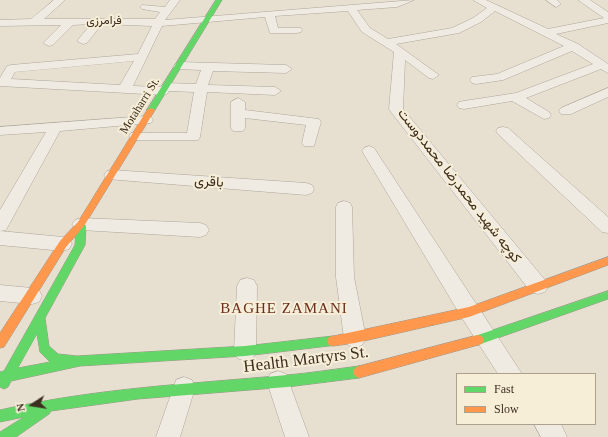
<!DOCTYPE html>
<html>
<head>
<meta charset="utf-8">
<style>
  body { margin:0 }
  #map { position:relative; width:608px; height:437px; overflow:hidden; background:#e7e0d1; font-family:"Times New Roman",serif }
  canvas { display:block }
  .legend { position:absolute; left:456px; top:373px; width:140px; height:52px; box-sizing:border-box; background:#f7eed8; border:1px solid #ada18e; margin:0; padding:5px 7px; list-style:none; font-size:12px; color:#3d2e20 }
  .legend li { display:flex; align-items:center; gap:8px; height:20px }
  .legend b { width:20px; border:1px solid #ada18e }
  .north { position:absolute; left:12px; top:385px; width:40px; height:40px; -webkit-text-stroke:3px #f7eed8; paint-order:stroke; rotate:258deg; font-size:11px; font-weight:700; line-height:16px; text-align:center; color:#3d2e20 }
  .north::after { content:''; display:block; margin:auto; width:14px; height:18px; background:#3d2e20; clip-path:polygon(50% 0,100% 100%,50% 72%,0 100%) }
</style>
</head>
<body>
<div id="map">
<canvas width="608" height="437"></canvas>
<ul class="legend">
<li><b style="height:5px;background:#63d668"></b>Fast</li>
<li><b style="height:5px;background:#ff974d"></b>Slow</li>
</ul>
<div class="north">N</div>
</div>
<script>
const c = document.querySelector('canvas').getContext('2d');
c.lineJoin = 'round';
function strokePath(path, color, width, dash) { c.strokeStyle = color; c.lineWidth = width; c.lineCap = dash ? 'butt' : 'round'; c.setLineDash(dash || []); c.stroke(path); }
function fillPath(path, color) { c.fillStyle = color; c.fill(path, 'evenodd'); }
function drawText(font, color, halo, rows, align = 'center') {
  c.font = font + ' "Times New Roman",Vazirmatn,serif'; c.lineWidth = 4; c.setLineDash([]); c.textBaseline = 'middle'; c.strokeStyle = halo; c.fillStyle = color; for (const [text, x, y, turn = 0] of rows) {
    c.save(); c.translate(x, y); c.rotate((+turn || 0) * Math.PI / 180); c.textAlign = isNaN(turn) ? turn : align; if (halo) c.strokeText(text, 0, 0); c.fillText(text, 0, 0); c.restore();
  }
}
const street = new Path2D(`
  M54 0H65L44 19H155L160 12 142 9 140 7 142 5 165 7 170 0H180L165 20 414 0 397 7 357 10 370 28 388 39 452 28 473 18 487 8 473 0H486L548 29 604 18 578 0H590L608 12V23L556 34 578 44 608 64V73L601 69 526 98 549 112 551 115 549 118 544 119 512 101 464 109 459 108 457 105 459 102 464 101 516 93 593 64 572 51 503 80 476 84 472 83 470 80 472 77 497 74 564 46 495 11 481 22 459 33 396 44 439 75 433 79 429 78 405 60 403 109 545 280 548 286 545 292 538 294 531 292 391 112 389 109 394 52 362 32 348 11 275 16 278 28H301L302 30 301 32 297 33H270L265 17 162 26 133 86 160 87 166 83 196 84 201 70 175 69 173 66 179 62 286 65 292 69 286 73 213 71 208 85 275 87 281 91 275 95 207 92 200 137 198 140H136L131 139 129 136 131 133H187L194 92 169 91 167 94 163 95 0 86V78L7 66 11 65 138 54 152 26 102 24 87 43 83 44 77 41 91 24 73 25 53 45 49 46 43 43 61 25 0 26V20L31 19ZM134 61 120 85 11 79 15 72Z
  M546 0H557L561 4 556 7Z
  M608 88V97L571 114H561L559 111 561 108Z
  M238 98 245 102V110L319 119 321 122 314 146H304L302 143 306 125 245 118V128L243 131H233L231 128V102Z
  M146 116 151 117 153 120 151 123 60 131 6 230 0 231 63 237 69 239 72 244 69 249 63 251 0 245V210L46 132 0 135V127Z
  M503 127 508 128 608 217V233L602 232 498 134 496 131 498 128Z
  M369 146 374 148 522 374H498L462 318 362 151 364 148Z
  M112 170 306 183 312 185 314 189 312 193 306 195 107 179 104 175 107 171Z
  M344 201 350 203 352 207 354 277 366 338 362 345 355 348 348 345 344 338 336 277V207L338 203Z
  M81 218 200 223 206 225 209 230 206 235 200 237 81 230 75 228 72 224 75 220Z
  M247 278 254 280 257 286 256 351 253 358 245 361 237 358 234 351 237 286 240 280Z
  M0 285 32 288 39 290 42 296 39 302 32 304 0 301Z
  M278 371 286 374 309 437H285L267 382 270 374Z
  M184 377 192 380 195 388 180 437H156L176 380Z
  M534 424H561L567 437H541Z`);
const fast = new Path2D(`
  M216 0H222L155 110 151 112 147 110Z
  M81 223 84 224 86 226 85 245 45 318 49 346 58 354 77 356 245 346 333 336 337 337 339 341 337 345 245 356 80 366 11 381 8 387 4 389 0 387V372L4 371 75 245 76 226 78 224ZM37 334 40 352 50 362 18 368Z
  M608 291V299L478 345 474 344 472 340 474 336 478 335Z
  M359 366 363 368 365 372 363 376 359 378 287 387 138 399 51 411 49 414 16 437H0V432L24 417 0 422V410C96 388 189 384 287 375 311 373 335 369 359 366Z`);
const slow = new Path2D(`
  M151 108 155 110 84 226 66 247 4 347 0 348V333L60 241 78 222 147 110Z
  M608 257V265L469 317 355 343 333 346 329 345 327 341 329 337 469 307Z
  M478 335 482 336 484 340 482 344 478 345 359 378 355 376 353 372 355 368 359 366Z`);
const farStreetnames = [
  ["فرامرزی",104,21],
  ["Motaharri St.",140,106,-58]
];
const streetNames = [
  ["باقری",209,182,4],
  ["کوچه شهید محمدرضا محمددوست",459,186,52]
];
const neighbourhoodNames = [
  ["BAGHE ZAMANI",284,309]
];
const nearStreetnames = [
  ["Health Martyrs St.",306,360,-7]
];
strokePath(street, '#ada599', 1);
strokePath(fast, '#9c958a', 1);
strokePath(slow, '#9c958a', 1);
fillPath(street, '#efebe3');
fillPath(fast, '#63d668');
fillPath(slow, '#ff974d');
drawText('12px', '#3d2e20', '#f7eed8', farStreetnames);
drawText('14px', '#3d2e20', '#f7eed8', streetNames);
c.letterSpacing = '1px';
drawText('15px', '#6b2e1e', '#f7eed8', neighbourhoodNames);
c.letterSpacing = '0px';
drawText('17px', '#3d2e20', '#f7eed8', nearStreetnames);
</script>
</body>
</html>
